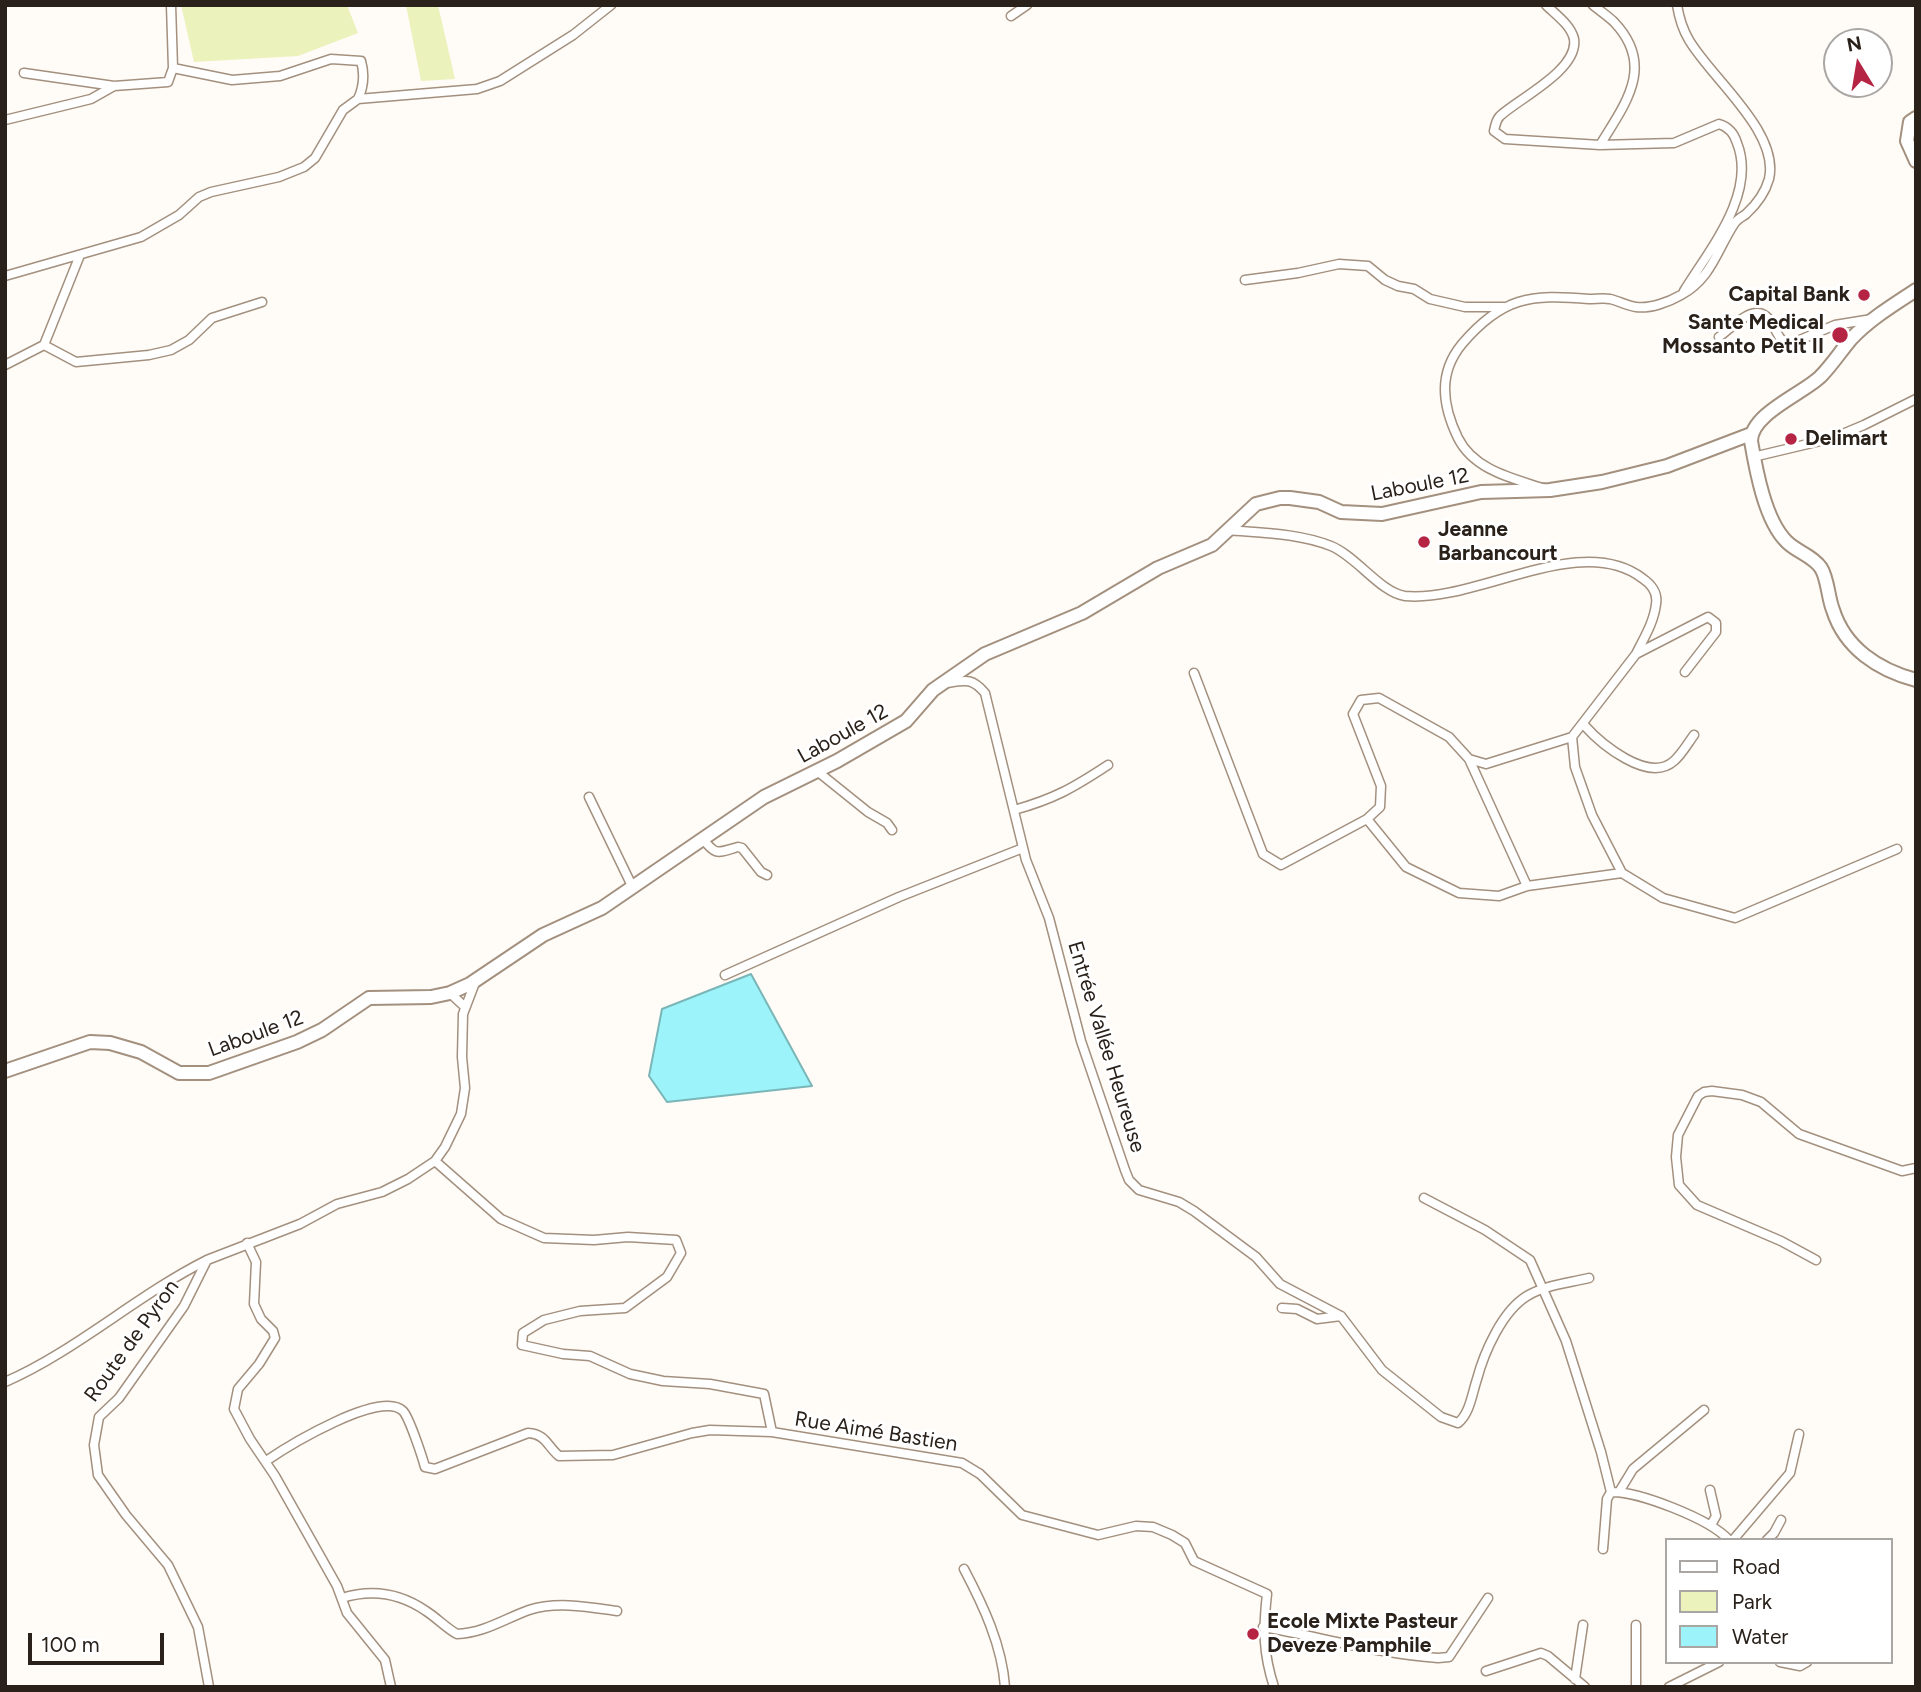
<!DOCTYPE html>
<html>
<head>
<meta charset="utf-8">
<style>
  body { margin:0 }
  #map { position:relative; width:1921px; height:1692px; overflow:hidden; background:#fffbf7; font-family:Figtree,sans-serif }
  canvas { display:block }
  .frame { position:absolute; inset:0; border:7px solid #29211a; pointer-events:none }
  .legend { position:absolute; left:1665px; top:1538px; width:228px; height:126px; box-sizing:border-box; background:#fff; border:2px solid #a9a6a3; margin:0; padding:9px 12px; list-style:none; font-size:21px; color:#29211a }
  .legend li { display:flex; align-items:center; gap:14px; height:35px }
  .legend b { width:35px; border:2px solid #a9a6a3 }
  .north { position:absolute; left:1823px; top:28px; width:70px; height:70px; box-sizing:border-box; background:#fff; border:2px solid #a9a6a3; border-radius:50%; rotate:349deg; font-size:19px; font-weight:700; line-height:28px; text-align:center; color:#29211a }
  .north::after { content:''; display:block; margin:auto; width:24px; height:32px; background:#b62443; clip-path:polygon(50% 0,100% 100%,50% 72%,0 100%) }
  .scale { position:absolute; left:28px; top:1633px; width:136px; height:32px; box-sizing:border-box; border:4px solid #29211a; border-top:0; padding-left:9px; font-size:21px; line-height:24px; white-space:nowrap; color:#29211a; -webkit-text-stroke:5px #fff; paint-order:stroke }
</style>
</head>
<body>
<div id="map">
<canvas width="1921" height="1692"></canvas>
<div class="frame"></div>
<ul class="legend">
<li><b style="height:9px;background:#fff"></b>Road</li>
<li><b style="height:19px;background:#ecf2bc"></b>Park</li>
<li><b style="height:19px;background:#9cf4fa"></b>Water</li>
</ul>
<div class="north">N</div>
<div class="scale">100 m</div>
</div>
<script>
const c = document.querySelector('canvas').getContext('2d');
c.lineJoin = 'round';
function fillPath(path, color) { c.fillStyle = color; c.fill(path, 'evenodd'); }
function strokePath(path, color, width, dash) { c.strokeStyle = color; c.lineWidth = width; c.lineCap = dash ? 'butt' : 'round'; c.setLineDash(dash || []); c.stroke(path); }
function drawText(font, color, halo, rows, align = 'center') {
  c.font = font + ' Figtree,sans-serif'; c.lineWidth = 6; c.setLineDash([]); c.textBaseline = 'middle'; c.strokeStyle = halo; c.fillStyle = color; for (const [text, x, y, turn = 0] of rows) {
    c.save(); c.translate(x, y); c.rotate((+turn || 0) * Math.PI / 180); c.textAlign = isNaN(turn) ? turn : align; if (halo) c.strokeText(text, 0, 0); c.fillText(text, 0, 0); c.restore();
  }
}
const green = new Path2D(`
  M181 5H347L358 33 298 56 194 62Z
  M406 5H438L455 79 421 81Z`);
const water = new Path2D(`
  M751 974 812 1086 667 1102 649 1076 662 1009Z`);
const street = new Path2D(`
  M171 5 173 68
  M1546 5C1555 14 1571 25 1574 39 1579 70 1518 99 1500 116 1496 120 1495 126 1494 131L1505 139 1600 145 1674 143 1719 124C1729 127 1734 133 1737 143 1757 193 1710 249 1684 291
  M1593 5C1600 11 1608 16 1614 22 1656 66 1625 104 1600 145
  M1011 16 1027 5
  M24 73 114 86 168 82 173 68 232 80 280 76 331 59 361 61C365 75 364 86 358 99
  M5 120 91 99 114 86
  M5 276 141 237 179 215 199 197 211 192 279 177 304 167 315 158 343 110 358 99 477 89 500 81 573 35 611 5
  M1245 280 1298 273 1339 264 1368 266 1385 280 1398 286 1414 289 1430 299 1465 307H1504
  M1719 337C1737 323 1759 297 1774 327 1778 335 1780 340 1788 345L1835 325 1872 319
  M44 345 76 362 149 355 171 350 189 340 212 318 262 302
  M5 365 44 345 80 255
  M1753 457 1833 438 1864 425 1916 399
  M1542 488C1512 478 1474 470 1458 438 1442 405 1438 373 1462 344 1502 297 1530 294 1589 299 1596 299 1604 298 1610 299 1619 301 1627 306 1636 307 1650 309 1669 302 1681 295 1711 279 1717 250 1734 224 1737 219 1742 217 1746 214 1757 204 1765 193 1769 179 1780 132 1711 78 1689 40 1683 30 1679 17 1677 5
  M1227 530C1261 533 1298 533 1331 546 1356 556 1381 593 1405 596 1476 603 1580 531 1642 578 1651 584 1658 593 1656 604 1654 622 1644 638 1636 654
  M1194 673 1263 854 1281 865 1367 819 1380 807 1381 786 1353 714 1361 700 1379 698 1449 737 1469 759 1527 886
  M947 683C966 680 972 678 985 693L1026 860 1049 918 1081 1041 1125 1170 1129 1180 1139 1190 1179 1202 1194 1211 1256 1257 1280 1284 1341 1316 1382 1370 1441 1417 1458 1423C1470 1413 1472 1394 1477 1379 1484 1353 1502 1311 1527 1296 1545 1285 1569 1283 1589 1278
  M1584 725C1600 743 1648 784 1674 761 1682 754 1688 743 1694 735
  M1572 737 1575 767 1592 815 1622 873 1663 898 1735 918 1897 849
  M1469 759 1486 764 1572 737 1636 654 1708 617 1716 623V632L1685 672
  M817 771 868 812 887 823 892 830
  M589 797 633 888
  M1014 810C1054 799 1073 788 1108 765
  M1367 819 1406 867 1459 893 1499 896 1527 886 1622 873
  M702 838C716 856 717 853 738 847L742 848 761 872 767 875
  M725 975 899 897 1023 848
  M450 993 465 1007
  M435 1161 501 1219 544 1238 594 1240 628 1237 676 1240 681 1253 667 1277 625 1308 580 1311 544 1320 523 1333 522 1345 563 1354 590 1356 630 1374 663 1381 710 1384 764 1394 772 1432 962 1463 980 1474 1022 1515 1098 1535 1136 1526 1153 1527 1172 1535 1185 1543 1194 1561 1267 1594C1263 1629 1263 1653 1274 1687
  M1424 1198 1485 1230 1530 1260 1566 1341 1601 1452 1611 1492
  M247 1243 256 1262 254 1304 261 1319 273 1331 275 1338 259 1364 238 1389 234 1409 250 1439 275 1476 337 1586 347 1613 385 1660 391 1687
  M1816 1260 1781 1241 1697 1205 1679 1185 1676 1157 1678 1135 1698 1096 1704 1092 1712 1091 1742 1095 1761 1102 1799 1134 1902 1171 1916 1168
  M1282 1308 1297 1309 1317 1319 1341 1316
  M5 1382C76 1351 137 1295 207 1260
  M266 1461C288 1446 381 1389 403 1411 409 1417 422 1456 425 1467L435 1469 528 1433C546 1434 547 1446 559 1456L613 1455 692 1433 710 1430 772 1432
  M1710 1490 1716 1516 1711 1525
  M1619 1492 1633 1469 1704 1410
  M1733 1540 1790 1473 1799 1434
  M1767 1540 1774 1533 1781 1520
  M1603 1549 1607 1499 1611 1492C1638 1491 1710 1519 1729 1540
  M964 1569C983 1605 1002 1645 1005 1687
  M342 1598C371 1589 400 1593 426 1611 437 1618 446 1628 457 1634 484 1633 504 1619 529 1610 557 1601 589 1607 617 1611
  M1636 1625V1687
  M1263 1627C1321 1637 1379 1654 1438 1658L1449 1657 1488 1598
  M1780 1662 1800 1666 1807 1662
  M1486 1671 1541 1653 1548 1656 1585 1687
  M1575 1679 1583 1625
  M209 1687 198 1627 168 1565 126 1515 98 1475 94 1445 99 1417 119 1398 184 1306 207 1260 300 1224 337 1204 382 1192 408 1179 435 1161 445 1147 461 1114 465 1088 462 1057 463 1014 476 980
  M1669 1687 1719 1662`);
const secondary = new Path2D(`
  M1916 118 1910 122 1907 141 1916 161
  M1916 290C1893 305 1870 319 1851 339 1840 352 1832 365 1820 377 1802 394 1751 414 1751 441 1756 470 1765 521 1787 542 1797 552 1813 556 1821 568 1828 579 1828 598 1833 610 1845 648 1878 670 1916 680
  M5 1071 90 1042 110 1043 141 1052 179 1073H209L297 1042 322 1030 369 998 431 997 450 993 470 984 543 935 602 908 764 797 837 761 906 721 933 690 985 654 1082 613 1158 568 1212 545 1256 504 1280 498H1290L1319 502 1341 512 1382 514 1481 492 1550 490 1602 482 1667 466 1751 434`);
const markers = [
  [1864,295,7,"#b62443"],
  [1840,335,9,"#b62443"],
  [1791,439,7,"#b62443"],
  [1424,542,7,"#b62443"],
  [1253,1634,7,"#b62443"]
];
const poiNames = [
  ["Capital Bank",1850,295,"right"],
  ["Sante Medical",1824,323,"right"],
  ["Mossanto Petit II",1824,347,"right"],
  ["Delimart",1805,439],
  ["Jeanne",1438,530],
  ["Barbancourt",1438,554],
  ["Ecole Mixte Pasteur",1267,1622],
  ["Deveze Pamphile",1267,1646]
];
const streetNames = [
  ["Laboule 12",1420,485,-11],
  ["Laboule 12",843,734,-29],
  ["Laboule 12",256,1034,-20],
  ["Entrée Vallée Heureuse",1106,1047,73],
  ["Route de Pyron",132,1341,-54],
  ["Rue Aimé Bastien",876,1432,9]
];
fillPath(green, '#ecf2bc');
fillPath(water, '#9cf4fa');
strokePath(water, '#7ab5b7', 2);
strokePath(street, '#a3907e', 11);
strokePath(secondary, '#a3907e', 16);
strokePath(street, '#fff', 8);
strokePath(secondary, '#fff', 12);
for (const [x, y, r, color] of markers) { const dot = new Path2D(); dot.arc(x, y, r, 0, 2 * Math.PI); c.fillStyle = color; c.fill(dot); strokePath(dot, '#fff', 2.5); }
drawText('bold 21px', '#29211a', '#fff', poiNames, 'left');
drawText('21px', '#29211a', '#fff', streetNames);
</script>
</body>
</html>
